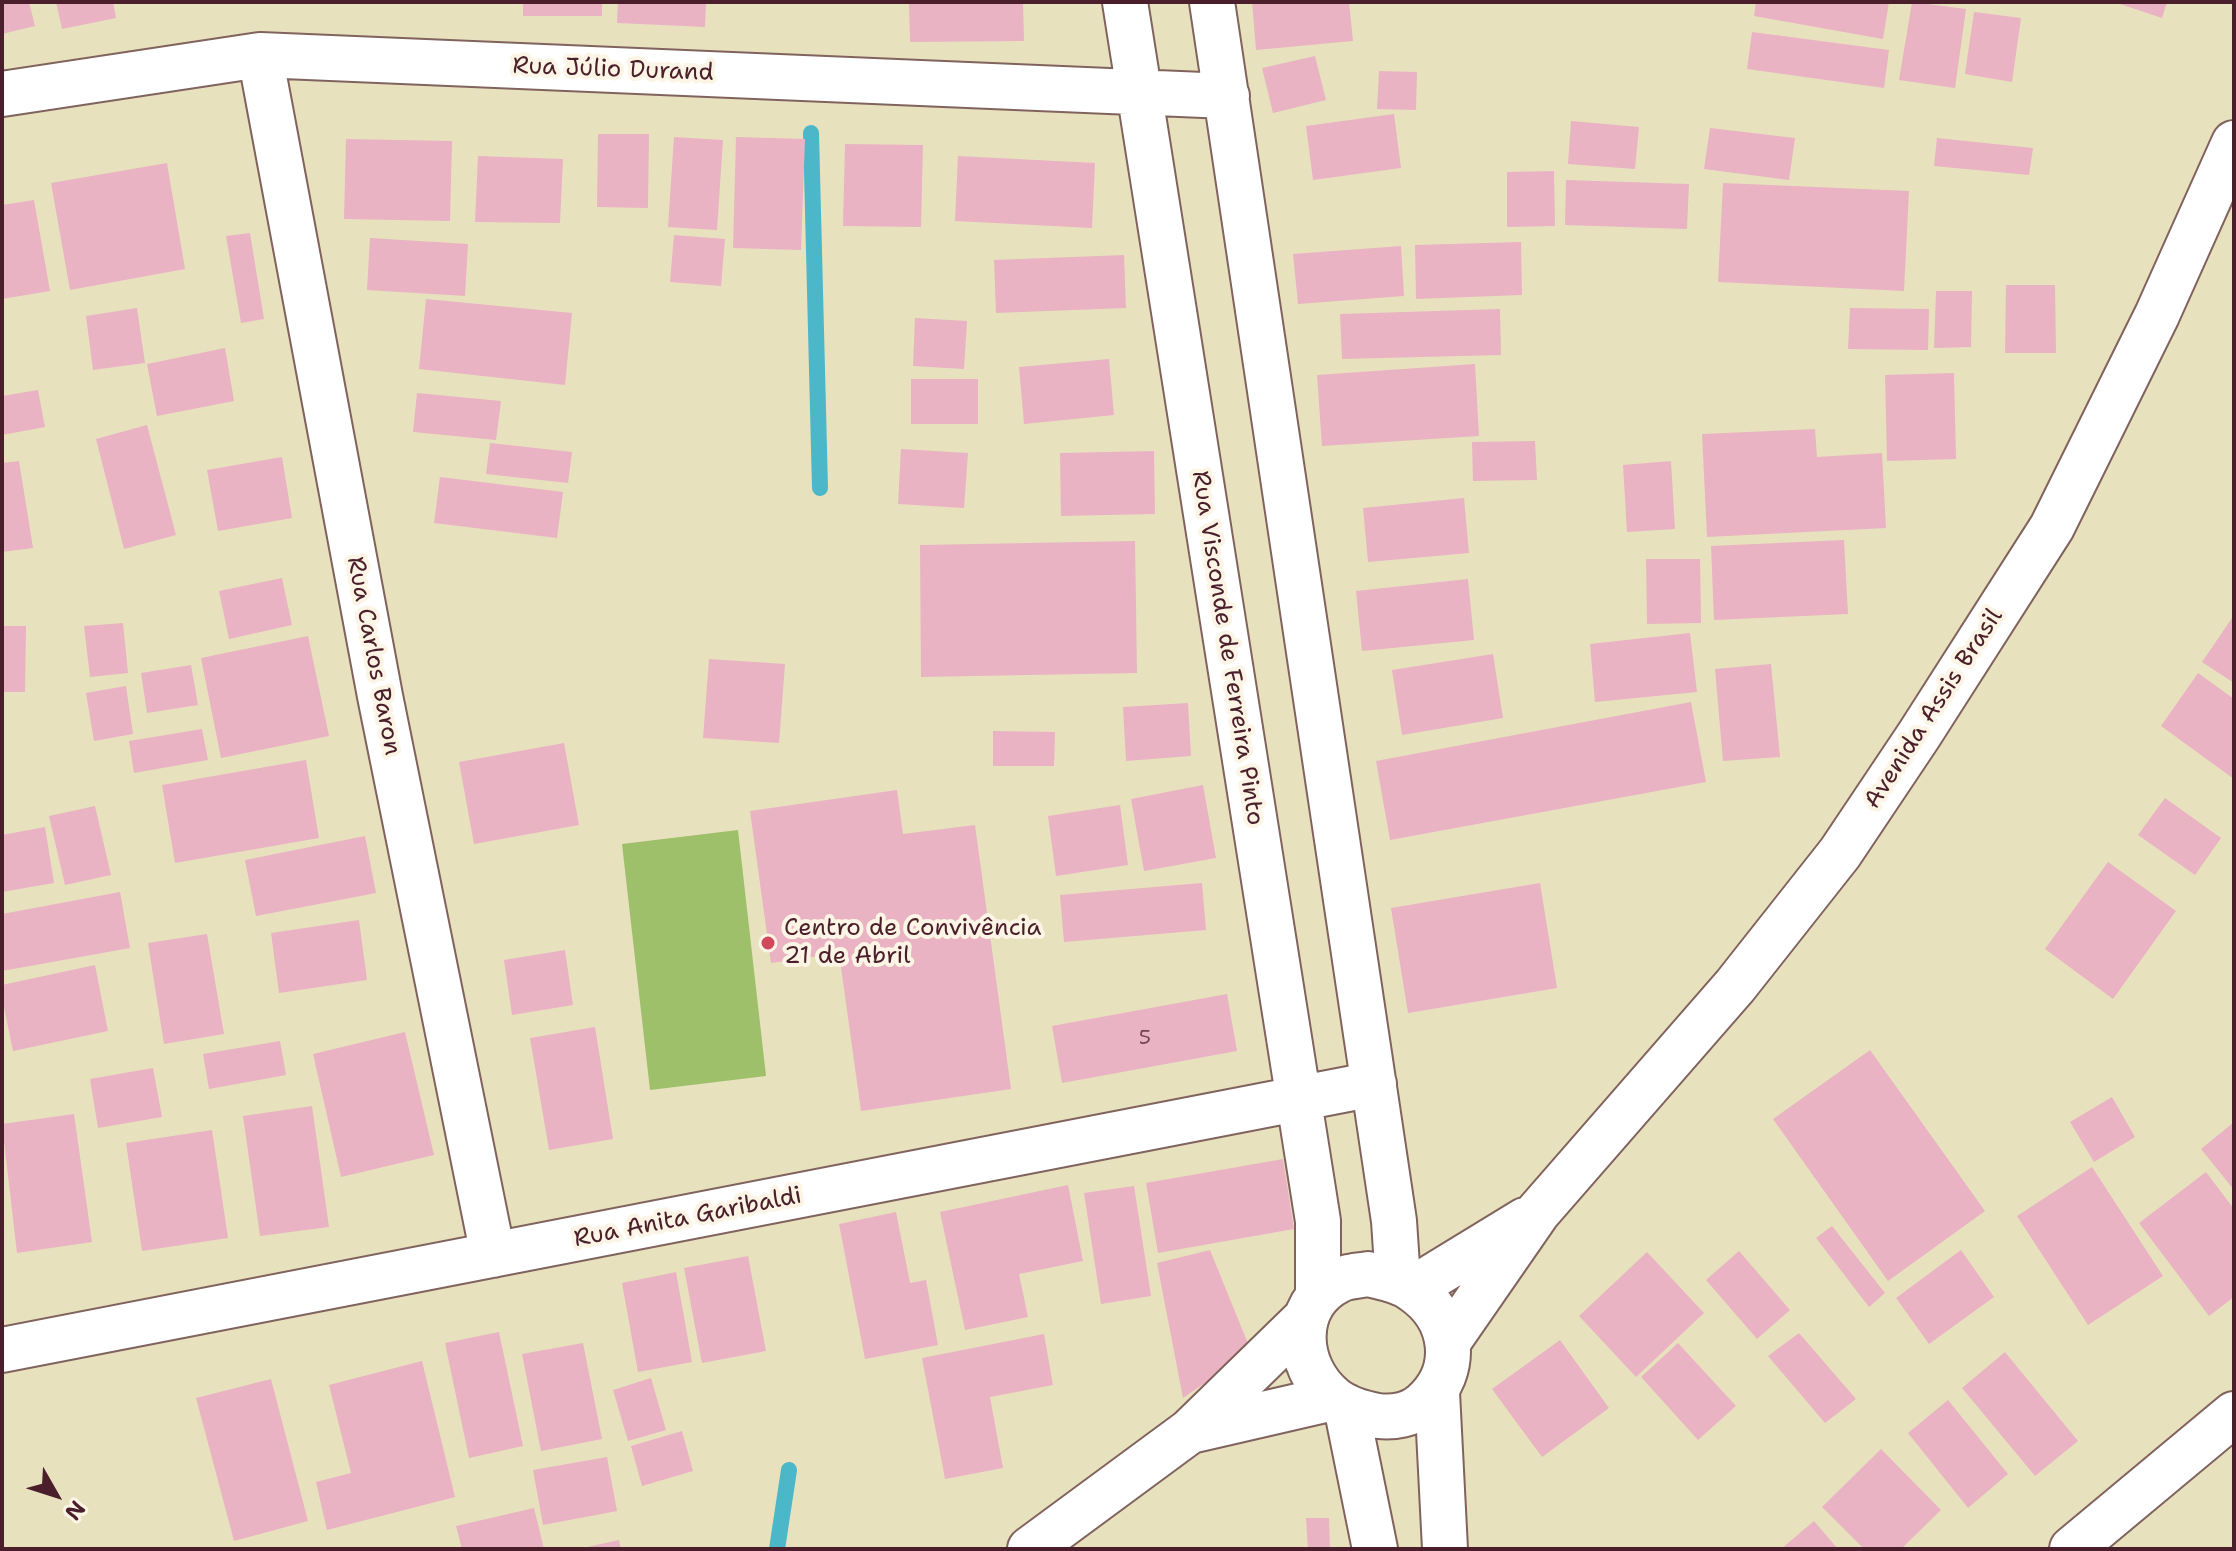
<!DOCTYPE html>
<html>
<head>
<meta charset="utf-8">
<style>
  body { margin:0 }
  #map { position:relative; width:2236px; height:1551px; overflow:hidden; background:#e8e1be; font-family:"Shantell Sans",sans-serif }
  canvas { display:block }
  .frame { position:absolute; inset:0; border:4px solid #4a1f2b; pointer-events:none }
  .north { position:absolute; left:16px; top:1455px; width:80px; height:80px; -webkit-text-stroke:6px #fcf5e5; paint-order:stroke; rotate:129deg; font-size:22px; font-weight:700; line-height:32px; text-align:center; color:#4a1f2b }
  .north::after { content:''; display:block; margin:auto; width:28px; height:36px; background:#4a1f2b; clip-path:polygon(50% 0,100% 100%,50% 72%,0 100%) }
</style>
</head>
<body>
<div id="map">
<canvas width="2236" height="1551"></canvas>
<div class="frame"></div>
<div class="north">N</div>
</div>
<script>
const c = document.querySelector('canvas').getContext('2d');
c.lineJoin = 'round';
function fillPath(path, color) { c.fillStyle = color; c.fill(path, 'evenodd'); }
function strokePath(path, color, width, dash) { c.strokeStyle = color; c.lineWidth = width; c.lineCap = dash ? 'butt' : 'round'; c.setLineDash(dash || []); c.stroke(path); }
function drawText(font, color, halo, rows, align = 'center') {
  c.font = font + ' "Shantell Sans",sans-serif'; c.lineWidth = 8; c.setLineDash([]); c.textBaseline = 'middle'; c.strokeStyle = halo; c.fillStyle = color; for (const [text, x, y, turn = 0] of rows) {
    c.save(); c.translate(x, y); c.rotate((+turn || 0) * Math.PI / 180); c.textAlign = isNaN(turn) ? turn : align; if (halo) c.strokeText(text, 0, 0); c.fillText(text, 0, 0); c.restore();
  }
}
const green = new Path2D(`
  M738 830 766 1076 650 1090 622 844Z`);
const stream = new Path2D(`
  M811 133 820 488
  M777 1549 789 1470`);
const building = new Path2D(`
  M2 2H29L35 26 2 34Z
  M56 2H113L116 18 62 29Z
  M523 2H602V16H523Z
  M618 2H706L705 27 617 23Z
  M909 2H1023L1024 41 910 42Z
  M1252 2H1349L1353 41 1256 50Z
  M1756 2H1889L1883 39 1754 16Z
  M1912 2 1966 9 1955 88 1899 80Z
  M2114 2H2167L2162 18Z
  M1974 12 2021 18 2012 82 1965 74Z
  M1752 32 1889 50 1884 88 1747 69Z
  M1315 56 1326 100 1273 113 1262 68Z
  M1379 71 1417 72 1416 110 1377 109Z
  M1394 114 1401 168 1313 180 1306 126Z
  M1571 121 1639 127 1635 169 1568 164Z
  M1710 128 1795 138 1789 180 1704 169Z
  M598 134H649L648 208 597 207Z
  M674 137 723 140 717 230 668 227Z
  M736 137 805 139 801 250 733 248Z
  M1937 138 2033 148 2029 175 1934 166Z
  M346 139 452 141 450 221 344 219Z
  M845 144 923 145 921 227 843 226Z
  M478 156 563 159 560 223 475 222Z
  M958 156 1095 163 1092 228 955 221Z
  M167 163 185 269 70 290 51 183Z
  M1554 171 1555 226 1507 227V172Z
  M1566 180 1689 184 1687 229 1565 225Z
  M1723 183 1909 191 1904 291 1718 282Z
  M34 200 50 291 2 299V205Z
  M250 233 264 319 241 323 226 236Z
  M674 235 725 239 721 286 670 282Z
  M370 238 468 244 465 296 367 290Z
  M1521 242 1522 295 1416 299 1415 245Z
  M1401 246 1404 296 1298 304 1293 254Z
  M1124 255 1126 308 996 313 994 260Z
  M2006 285H2055L2056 353H2005Z
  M1936 291H1972L1971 347 1934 348Z
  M426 299 572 313 565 385 419 369Z
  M137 308 145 363 93 370 86 316Z
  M1850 308 1929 309 1928 350 1848 349Z
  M1500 309 1501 355 1342 359 1340 314Z
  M915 318 967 321 964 369 913 366Z
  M225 348 234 401 157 416 147 364Z
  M1109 359 1114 415 1024 424 1019 367Z
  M1475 364 1479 436 1322 446 1317 375Z
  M1954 373 1956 459 1887 461 1885 375Z
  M911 379H978V424H911Z
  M38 390 45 427 2 435V396Z
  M417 393 501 401 496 440 413 432Z
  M147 425 176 535 124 549 96 439Z
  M1815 429 1817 457 1882 453 1886 528 1707 537 1702 434Z
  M1535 441 1537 480 1473 481 1472 442Z
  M490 443 572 452 568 483 486 474Z
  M901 449 968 453 964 508 898 504Z
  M1154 451 1155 514 1061 516 1060 453Z
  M282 457 292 518 218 531 207 470Z
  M19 461 33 548 2 552V463Z
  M1671 461 1675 529 1627 532 1623 465Z
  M440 477 563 492 557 538 434 523Z
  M1464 498 1469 553 1368 562 1363 508Z
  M1844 540 1848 614 1714 620 1711 546Z
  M1135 541 1137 673 921 677 920 545Z
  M1646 559H1700L1701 623 1647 624Z
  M282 578 292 625 229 639 219 591Z
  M1468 579 1474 640 1362 651 1356 591Z
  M2234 615V683L2202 662Z
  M123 623 128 673 90 677 84 626Z
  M2 626H26L25 692H2Z
  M1690 633 1697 692 1595 702 1590 644Z
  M308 636 329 736 221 758 201 658Z
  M1493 654 1503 718 1402 735 1392 670Z
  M709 659 785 664 779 743 703 738Z
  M1771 664 1780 757 1723 761 1715 669Z
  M191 665 198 705 147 713 141 673Z
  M2198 673 2234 699V779L2161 726Z
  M126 686 133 734 94 741 86 693Z
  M1691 702 1706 782 1390 840 1376 761Z
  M1188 703 1191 756 1126 761 1123 707Z
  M202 729 208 760 134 773 129 741Z
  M993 731 1055 732 1054 766H993Z
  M564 743 579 825 474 844 459 762Z
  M306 760 319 838 175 863 162 785Z
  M1203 785 1216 858 1144 871 1131 799Z
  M897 790 903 834 975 825 1011 1089 861 1111 839 953 771 963 750 811Z
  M2165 798 2221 838 2195 875 2138 835Z
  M1120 805 1128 865 1056 876 1048 816Z
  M95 806 111 875 65 885 49 816Z
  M45 827 54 883 2 892V835Z
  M365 836 376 893 256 916 245 860Z
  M2108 862 2176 911 2113 999 2045 949Z
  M1202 883 1206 930 1064 942 1060 895Z
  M1540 883 1557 988 1408 1013 1391 908Z
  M120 892 130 948 2 971V914Z
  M359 920 367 980 279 993 271 933Z
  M207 934 224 1034 164 1044 148 943Z
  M565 950 573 1005 512 1015 504 960Z
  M95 965 108 1031 13 1051 2 997V985Z
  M1227 994 1237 1051 1062 1083 1052 1026Z
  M595 1027 613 1139 549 1150 530 1038Z
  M405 1032 434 1155 341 1177 313 1054Z
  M280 1041 286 1075 209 1089 203 1054Z
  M1870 1050 1985 1211 1888 1281 1773 1119Z
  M153 1068 162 1117 98 1128 90 1079Z
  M2112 1097 2135 1137 2094 1162 2070 1122Z
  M312 1106 329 1227 260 1236 243 1116Z
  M74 1114 92 1242 17 1253 2 1124Z
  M2234 1122V1190L2201 1149Z
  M212 1130 228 1238 142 1251 126 1143Z
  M1283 1159 1294 1229 1158 1253 1146 1183Z
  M2092 1167 2163 1276 2088 1325 2017 1216Z
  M2206 1172 2234 1209V1297L2209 1316 2139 1223Z
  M1068 1185 1083 1261 1019 1274 1028 1317 965 1330 940 1212Z
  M1134 1186 1151 1296 1101 1304 1084 1193Z
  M896 1212 910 1283 926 1280 938 1345 865 1359 839 1224Z
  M1832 1226 1885 1293 1869 1307 1816 1238Z
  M1210 1250 1251 1351 1183 1398 1157 1263Z
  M1961 1250 1994 1297 1929 1344 1896 1298Z
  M1739 1251 1790 1310 1757 1339 1706 1280Z
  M1647 1252 1704 1313 1636 1377 1579 1316Z
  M748 1256 766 1351 702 1363 684 1268Z
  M676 1272 692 1362 638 1372 622 1283Z
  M499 1332 523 1446 469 1458 445 1343Z
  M1799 1333 1856 1399 1825 1423 1768 1356Z
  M1044 1334 1053 1385 990 1397 1003 1468 945 1479 922 1358Z
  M1560 1340 1609 1408 1542 1457 1492 1389Z
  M583 1343 602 1439 541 1451 522 1354Z
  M1678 1343 1736 1406 1698 1440 1641 1377Z
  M2005 1352 2078 1441 2035 1476 1962 1388Z
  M422 1361 455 1497 327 1530 316 1482 351 1473 329 1385Z
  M651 1378 666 1430 628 1441 613 1390Z
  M271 1379 308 1521 234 1541 196 1398Z
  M1948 1400 2008 1474 1968 1508 1908 1433Z
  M682 1431 693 1471 642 1486 631 1446Z
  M1881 1449 1941 1510 1901 1549H1864L1822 1507Z
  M607 1457 617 1511 543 1525 533 1470Z
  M534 1508 544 1549H462L456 1526Z
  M1306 1518H1329L1330 1549H1308Z
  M1814 1521 1838 1549H1781Z
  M619 1540 621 1549H583V1548Z`);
const minor = new Path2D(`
  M1125 2 1318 1221V1295
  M1212 2 1394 1221 1398 1281
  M260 55 380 696 493 1255
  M2 94 260 55 1227 96
  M2 1350 1374 1084`);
const tertiary = new Path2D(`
  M1368 1274C1384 1278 1400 1280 1413 1290 1454 1318 1461 1371 1423 1404 1411 1415 1393 1418 1378 1416 1362 1413 1346 1409 1333 1398 1295 1367 1291 1305 1338 1281 1346 1276 1358 1276 1368 1274Z
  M1412 1289 1525 1220
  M1448 1342 1538 1212 1735 986 1840 853 1919 735 2052 527 2157 315 2234 143
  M1437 1392 1445 1549
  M1346 1406 1375 1549
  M1190 1431 1333 1398
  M1030 1549 1190 1431 1305 1319
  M2072 1549 2234 1414`);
const markers = [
  [768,943,8,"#d1495b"]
];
const numberNames = [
  ["5",1145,1039]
];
const streetNames = [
  ["Rua Júlio Durand",613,70,2],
  ["Rua Visconde de Ferreira Pinto",1227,648,81],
  ["Rua Carlos Baron",373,656,79],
  ["Avenida Assis Brasil",1934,709,-57],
  ["Rua Anita Garibaldi",688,1218,-11]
];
const poiNames = [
  ["Centro de Convivência",784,929],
  ["21 de Abril",784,957]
];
fillPath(green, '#9ec06a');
strokePath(stream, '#4cb7c9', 16);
fillPath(building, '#e9b3c3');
strokePath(minor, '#81635e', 48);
strokePath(tertiary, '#81635e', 48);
strokePath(minor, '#fff', 44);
strokePath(tertiary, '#fff', 44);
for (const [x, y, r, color] of markers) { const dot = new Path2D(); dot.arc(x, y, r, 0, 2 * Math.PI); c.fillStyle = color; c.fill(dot); strokePath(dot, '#fcf5e5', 3); }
drawText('20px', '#724451', null, numberNames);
drawText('24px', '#4a1f2b', '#fcf5e5', streetNames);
drawText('24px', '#4a1f2b', '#fcf5e5', poiNames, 'left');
</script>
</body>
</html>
